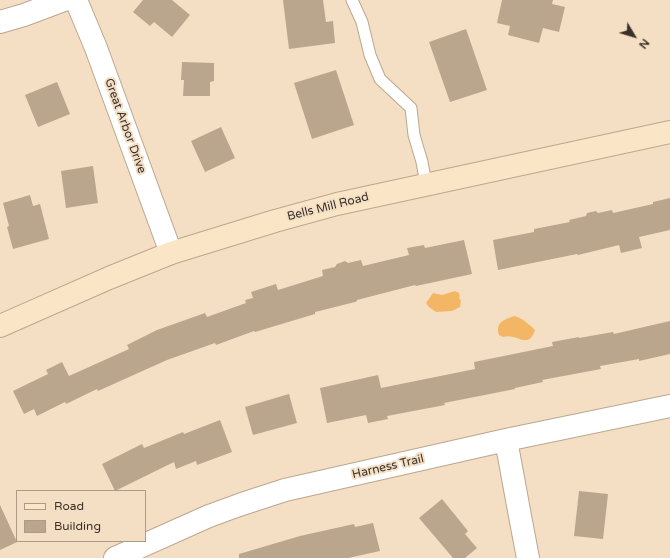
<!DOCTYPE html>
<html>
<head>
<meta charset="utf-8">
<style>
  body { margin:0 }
  #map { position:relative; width:670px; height:558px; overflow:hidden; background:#f4dfc5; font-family:"Varela Round",sans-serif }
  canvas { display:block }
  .legend { position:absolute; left:16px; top:490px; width:130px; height:52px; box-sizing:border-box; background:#f4dfc5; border:1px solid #aa9a86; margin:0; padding:5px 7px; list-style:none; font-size:12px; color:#3a3228 }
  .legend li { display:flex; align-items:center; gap:8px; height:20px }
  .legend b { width:20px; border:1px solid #aa9a86 }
  .north { position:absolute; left:614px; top:16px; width:40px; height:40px; -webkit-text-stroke:3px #f4dfc5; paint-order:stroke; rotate:128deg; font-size:11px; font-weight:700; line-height:16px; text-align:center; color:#3a3228 }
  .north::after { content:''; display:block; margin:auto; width:14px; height:18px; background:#3a3228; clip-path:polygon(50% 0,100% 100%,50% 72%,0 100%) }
</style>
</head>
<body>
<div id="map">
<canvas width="670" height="558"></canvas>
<ul class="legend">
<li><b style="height:5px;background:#fae5c6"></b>Road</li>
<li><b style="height:11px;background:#baa68d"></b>Building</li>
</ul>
<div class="north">N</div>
</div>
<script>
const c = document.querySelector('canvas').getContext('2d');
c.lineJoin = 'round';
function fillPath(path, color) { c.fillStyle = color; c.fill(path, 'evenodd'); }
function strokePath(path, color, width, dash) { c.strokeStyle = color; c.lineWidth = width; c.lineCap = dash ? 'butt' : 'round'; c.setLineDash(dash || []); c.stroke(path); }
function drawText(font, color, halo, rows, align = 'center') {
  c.font = font + ' "Varela Round",sans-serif'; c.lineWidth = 4; c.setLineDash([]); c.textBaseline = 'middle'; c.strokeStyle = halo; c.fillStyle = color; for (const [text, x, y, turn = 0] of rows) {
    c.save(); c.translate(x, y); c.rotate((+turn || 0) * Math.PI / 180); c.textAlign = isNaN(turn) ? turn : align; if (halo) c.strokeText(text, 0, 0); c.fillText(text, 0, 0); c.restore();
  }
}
const water = new Path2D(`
  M455 291 459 293 460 296 459 298 461 301 460 307 452 311 436 312 429 307 426 303 433 293 442 295Z
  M514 316C521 317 530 325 535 330 528 351 517 332 503 337L499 335C495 322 504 320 514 316Z`);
const building = new Path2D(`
  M143 0H172L190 15 172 37 154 22 150 26 133 12Z
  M283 0H323L326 22 333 21 335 43 289 49Z
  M502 0H553L552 4 565 7 559 32 543 28 539 43 508 35 510 26 497 23Z
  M466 29 487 90 450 102 429 42Z
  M182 62 214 63V81L210 82V96H183L184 80H181Z
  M336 70 354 125 312 139 294 83Z
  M57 82 70 114 38 127 25 95Z
  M221 127 235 158 205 172 191 141Z
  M93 166 98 203 66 208 61 171Z
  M30 195 33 206 40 204 49 239 13 249 7 227 9 226 3 203Z
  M670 198V230L639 237 642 248 621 253 619 245 578 255 577 254 498 270 493 240 534 232V229L570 222 569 220 586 216 587 213 596 211 598 213 612 210 613 213 653 204V202Z
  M464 240 472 274 416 286 415 285 357 300V301L355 302 315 312V314L255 332 254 331 216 345 215 343 167 360 98 391 97 389 66 404 65 402 37 416 34 409 24 414 13 391 48 374 46 370 62 362 69 376 129 349 127 345 157 330 205 313 207 317 246 303 245 300 253 298 251 292 276 284 278 290 323 276 322 270 335 267 337 264 345 261 348 263 361 260 363 266 409 255 407 248 424 245 425 248Z
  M670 321V354L639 361V359L600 366 601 369 542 380 543 382 515 388V389L444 403 445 405 387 416 388 419 368 423 366 415 327 423 320 388 378 375 381 388 475 369 474 362 553 346 552 342 579 337V338L613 332 614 334Z
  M289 394 297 423 253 435 245 407Z
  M220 420 232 452 197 465 196 461 176 469 174 462 115 491 102 464 142 444 144 448 183 432 184 434Z
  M579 491 608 494 603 539 574 536Z
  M442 499 468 531 465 534 477 548 465 558H453L419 518Z
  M0 505 17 542 0 550Z
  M373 523 380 551 348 558H239V554L300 536 354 524 355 527Z`);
const lane = new Path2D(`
  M352 0 362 22 370 55 380 79 411 108 414 135 422 162 426 184`);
const street = new Path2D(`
  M76 0 96 48 171 253
  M0 22 24 15 64 0
  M506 440 520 516 528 558
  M115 558 209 516 242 504 285 490 506 440 670 406`);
const secondary = new Path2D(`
  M0 326 109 278 171 253 275 221 337 204 670 132`);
const streetNames = [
  ["Great Arbor Drive",125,126,70],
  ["Bells Mill Road",328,207,-14],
  ["Harness Trail",388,467,-13]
];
fillPath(water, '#f3b664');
fillPath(building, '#baa68d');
strokePath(lane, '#bba78e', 13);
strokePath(street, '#bba78e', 24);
strokePath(secondary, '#bba78e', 24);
strokePath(lane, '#fff', 11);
strokePath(street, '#fff', 22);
strokePath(secondary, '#fae5c6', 22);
drawText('12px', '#3a3228', '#f4dfc5', streetNames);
</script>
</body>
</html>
